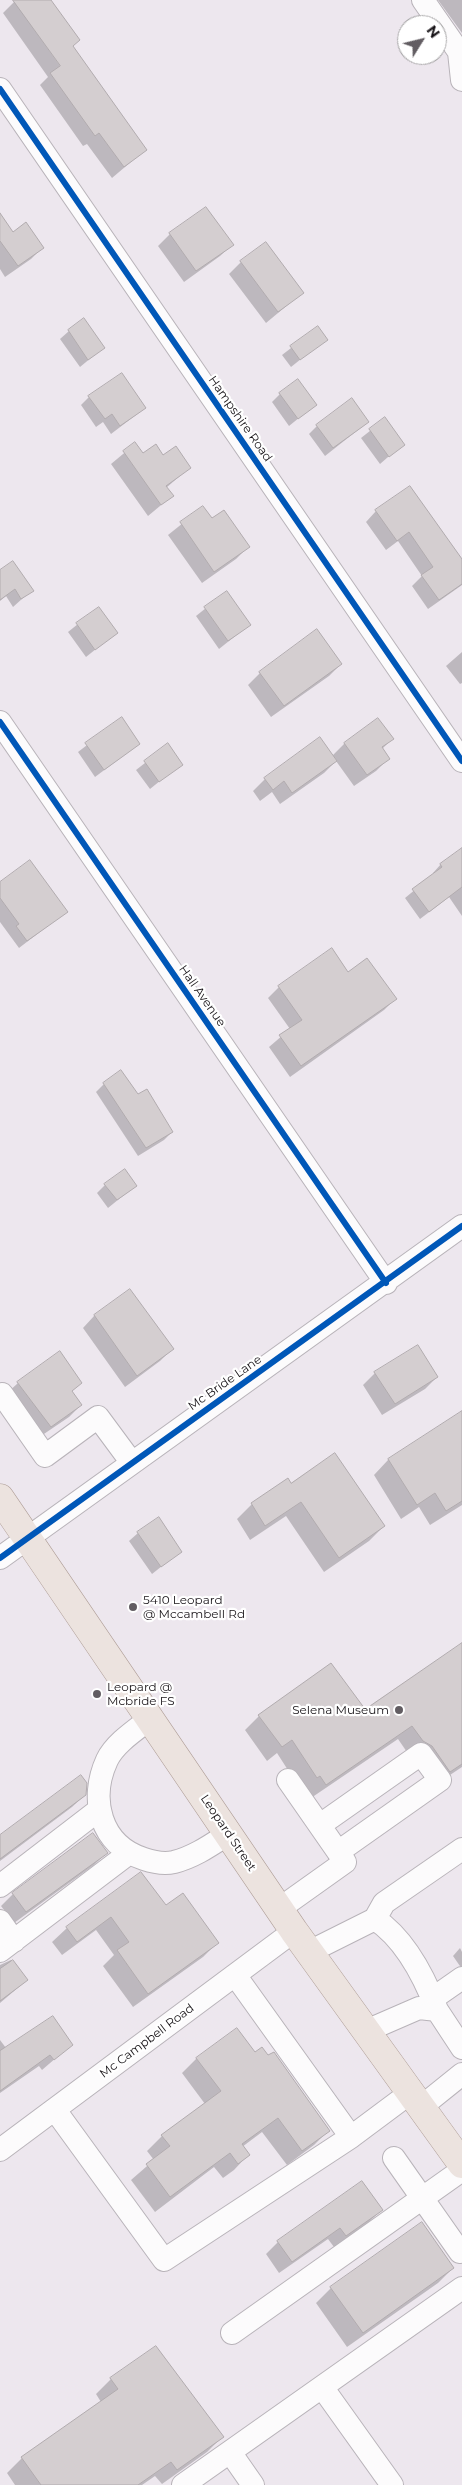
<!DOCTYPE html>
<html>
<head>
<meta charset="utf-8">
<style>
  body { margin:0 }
  #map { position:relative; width:462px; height:2485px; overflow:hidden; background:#ede7ee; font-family:Montserrat,sans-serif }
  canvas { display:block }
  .north { position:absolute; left:397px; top:15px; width:50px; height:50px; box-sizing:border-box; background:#fff; border:1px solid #a2a1a2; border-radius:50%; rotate:54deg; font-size:14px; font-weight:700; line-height:20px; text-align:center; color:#171317 }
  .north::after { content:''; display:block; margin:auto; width:18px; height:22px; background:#625d62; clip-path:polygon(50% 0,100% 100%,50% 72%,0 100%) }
</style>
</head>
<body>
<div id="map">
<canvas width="462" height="2485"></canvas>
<div class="north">N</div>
</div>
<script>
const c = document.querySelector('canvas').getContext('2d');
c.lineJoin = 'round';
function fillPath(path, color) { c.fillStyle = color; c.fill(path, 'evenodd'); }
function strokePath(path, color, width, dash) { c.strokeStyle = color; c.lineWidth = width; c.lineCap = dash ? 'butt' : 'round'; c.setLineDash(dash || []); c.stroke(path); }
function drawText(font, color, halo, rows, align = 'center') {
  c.font = font + ' Montserrat,sans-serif'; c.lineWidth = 4.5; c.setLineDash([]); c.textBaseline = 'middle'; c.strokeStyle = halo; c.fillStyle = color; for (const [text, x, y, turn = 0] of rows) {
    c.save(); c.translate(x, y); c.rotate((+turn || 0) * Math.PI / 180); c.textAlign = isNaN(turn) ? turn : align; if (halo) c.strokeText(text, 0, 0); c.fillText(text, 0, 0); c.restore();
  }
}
const shadow = new Path2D(`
  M16 0H50L72 47 145 150 112 178 87 144 83 146 40 85 48 77 3 13Z
  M438 0H462V33Z
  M0 223 13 233 43 247 31 259 5 277 0 269Z
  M170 234 232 245 220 256 184 282 158 246Z
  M241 262 302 293 266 323 229 274Z
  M317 328 326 339 291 367 282 355Z
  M69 331 103 348 80 367 60 339Z
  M280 394 315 405 289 426 272 402Z
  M89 397 145 408 111 434 103 422 96 427 81 405Z
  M385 419 403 444 380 464 361 438Z
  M368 422 325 456 309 434 317 426Z
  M135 444 142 455 163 457 189 468 166 488 172 496 148 516 111 464Z
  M203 507 211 520 248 547 236 559 202 583 168 535Z
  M376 511 462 561V585L428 609 412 586 422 576 398 541 386 550 366 522Z
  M0 572 32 590 13 607 6 596 0 601Z
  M226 592 249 625 219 649 196 616Z
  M98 608 116 633 86 657 68 632Z
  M317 631 341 664 329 676 271 717 248 685 260 673Z
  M462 652V683L460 684 446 666Z
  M121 719 139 744 95 777 78 752Z
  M392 739 382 749 388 759 376 771 354 786 336 761 324 773 280 804 272 792 260 801 253 791 265 779 332 756 344 744Z
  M168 745 181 764 150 789 136 770Z
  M462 850V916L449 897 420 919 405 898 434 874 433 873 441 864Z
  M0 884 66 912 19 948 0 922Z
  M348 973 395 999 384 1010 290 1077 269 1047 290 1029 268 998 279 987Z
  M104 1084 137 1096 172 1132 164 1140 138 1156 96 1092Z
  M105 1185 135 1186 108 1208 97 1193Z
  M130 1291 172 1349 160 1361 125 1387 83 1328 94 1316Z
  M375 1373 437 1377 425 1389 382 1415 363 1385Z
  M18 1383H81L71 1392 81 1405 69 1417 38 1438 6 1394Z
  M462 1412V1505L430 1525 419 1507 401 1519 374 1475 388 1460Z
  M288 1480 290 1485 384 1526 369 1541 324 1572 286 1516 250 1540 237 1519 252 1504Z
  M138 1533 181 1551 152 1574 129 1541Z
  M462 1644V1767L435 1785 409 1755 398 1739 311 1798 302 1792 277 1753 267 1761 245 1730 259 1716 365 1711Z
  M85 1795 72 1807 0 1861V1837Z
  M106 1853 94 1865 14 1923 1 1906 13 1894Z
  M141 1873 166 1907 217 1943 203 1957 133 2007 103 1966 114 1955 96 1930 62 1955 52 1942 67 1928Z
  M460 1948 462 1952V1969L453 1956Z
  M11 1960 27 1980 0 2003V1965Z
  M0 2040 6 2048 71 2045 42 2070 39 2066 0 2093Z
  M197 2058 329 2130 314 2145 287 2165 262 2132 242 2147 248 2155 234 2170 223 2178 214 2167 155 2212 131 2180 154 2160 147 2151 162 2136 205 2104 182 2073Z
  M362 2183 381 2210 369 2222 334 2247 328 2239 279 2273 266 2254 278 2242Z
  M453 2268 438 2283 347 2347 316 2303 331 2288Z
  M155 2347 222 2437 207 2452 162 2484 155 2476 142 2485H15L7 2473 22 2458 101 2402 96 2394 111 2379Z`);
const building = new Path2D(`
  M13 0H51L80 40 73 46 147 150 124 167 99 133 95 136 50 73 60 66Z
  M206 207 234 245 196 271 169 233Z
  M0 213 13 232 26 222 44 248 18 266 0 241Z
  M266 242 304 293 278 312 240 261Z
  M84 318 105 348 88 360 68 330Z
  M318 326 328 340 300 360 290 346Z
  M122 373 146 408 120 426 112 414 105 419 88 396Z
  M298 379 317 405 298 419 279 393Z
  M352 398 369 422 333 448 316 425Z
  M385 417 405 445 389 457 369 429Z
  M135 442 143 453 156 444 163 455 176 446 191 468 166 486 174 496 161 505 123 451Z
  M410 486 462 559V584L439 600 421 575 433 567 409 532 397 541 375 510Z
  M203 506 212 518 224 510 250 547 214 572 180 522Z
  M13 561 34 591 21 599 15 589 0 600V570Z
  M227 591 251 625 228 641 204 607Z
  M99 607 118 633 95 650 76 623Z
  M317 629 342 664 284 706 259 672Z
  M122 717 140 744 104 770 85 743Z
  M378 718 394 739 382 747 390 759 367 775 344 743Z
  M320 737 337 761 292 793 284 781 273 790 264 778Z
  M168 743 183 765 159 782 144 761Z
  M462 848V887L429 912 412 889 442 867 440 864Z
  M30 860 68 912 27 941 16 926 19 924 0 898V882Z
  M332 948 348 972 367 958 397 999 301 1066 279 1035 302 1020 278 986Z
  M121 1070 138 1094 147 1089 173 1132 146 1148 103 1083Z
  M125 1169 137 1186 117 1200 104 1184Z
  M130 1289 174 1349 137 1376 94 1315Z
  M418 1345 438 1377 395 1404 374 1372Z
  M60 1351 82 1383 72 1391 82 1405 51 1427 17 1382Z
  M462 1411V1501L446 1511 435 1493 417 1505 388 1459Z
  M335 1453 385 1526 339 1558 301 1502 265 1526 251 1503 288 1478 291 1483Z
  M159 1517 182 1552 161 1567 137 1532Z
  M462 1643V1764L450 1772 432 1746 423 1741 412 1726 326 1785 320 1776 317 1778 292 1740 282 1747 258 1715 331 1663 365 1709Z
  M81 1775 87 1783 86 1795 0 1859V1835Z
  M93 1833 108 1853 26 1912 12 1893Z
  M141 1872 166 1905 183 1893 219 1943 148 1994 117 1950 129 1942 111 1917 77 1942 66 1927Z
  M13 1960 28 1980 0 2001V1969Z
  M53 2016 73 2045 54 2060 50 2055 0 2091V2051Z
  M237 2028 255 2052 262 2047 268 2055 274 2052 330 2131 302 2151 278 2118 242 2144 250 2155 238 2164 230 2153 170 2197 146 2164 170 2146 161 2135 221 2091 196 2058Z
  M362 2181 383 2210 346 2236 340 2228 292 2262 277 2241Z
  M422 2222 454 2268 363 2333 330 2287Z
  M156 2346 224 2437 177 2470 171 2462 138 2485H41L21 2457 118 2389 110 2378Z`);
const minor = new Path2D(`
  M423 0 459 52 462 80
  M0 89 462 761
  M0 722 386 1283
  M0 1395 2 1394 45 1456 98 1417 132 1463
  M0 1558 462 1226
  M151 1718C137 1729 115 1743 107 1760 89 1799 100 1845 144 1859 153 1862 165 1864 174 1862 194 1857 211 1845 228 1834
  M320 1825 421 1754 440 1780 338 1852
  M0 1886 100 1809
  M279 1909 345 1862 288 1780
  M375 1919 384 1903 462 1849
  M0 1921 14 1941
  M0 1951 128 1854
  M309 1952 375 1919C405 1939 424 1976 437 2010
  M235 1975 351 2137
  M432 1999 462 1978
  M366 2031 419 2008 437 2010 462 2048
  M421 2107 462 2074
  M55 2110 164 2260 351 2137 410 2093
  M0 2150 294 1931
  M394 2158 460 2252
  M232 2333 462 2170
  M322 2387 392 2485
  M230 2452 253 2485
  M183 2485 462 2288`);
const major = new Path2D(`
  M0 1498 294 1931 462 2164`);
const cycleway = new Path2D(`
  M0 89 462 761
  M0 722 386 1283
  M0 1558 462 1226`);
const markers = [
  [133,1607,5,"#625d62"],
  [97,1694,5,"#625d62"],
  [399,1710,5,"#625d62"]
];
const streetNames = [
  ["Hampshire Road",240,419,55],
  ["Hall Avenue",202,996,55],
  ["Mc Bride Lane",225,1383,-35],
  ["Leopard Street",228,1833,56],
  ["Mc Campbell Road",147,2041,-37]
];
const poiNames = [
  ["5410 Leopard",143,1600],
  ["@ Mccambell Rd",143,1614],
  ["Leopard @",107,1687],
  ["Mcbride FS",107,1701],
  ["Selena Museum",389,1710,"right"]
];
fillPath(shadow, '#0003');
fillPath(building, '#d4ced0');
strokePath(building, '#b1abae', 1);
strokePath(minor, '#b8b3b9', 24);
strokePath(major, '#ae9d96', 29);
strokePath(minor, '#fcfbfc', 22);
strokePath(major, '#ece3df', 28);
strokePath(cycleway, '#0057b8', 6);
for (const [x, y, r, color] of markers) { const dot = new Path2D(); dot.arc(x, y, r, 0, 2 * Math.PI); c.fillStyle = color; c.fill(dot); strokePath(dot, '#fff', 2); }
drawText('12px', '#171317', '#fff', streetNames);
drawText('12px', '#171317', '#fff', poiNames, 'left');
</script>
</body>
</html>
